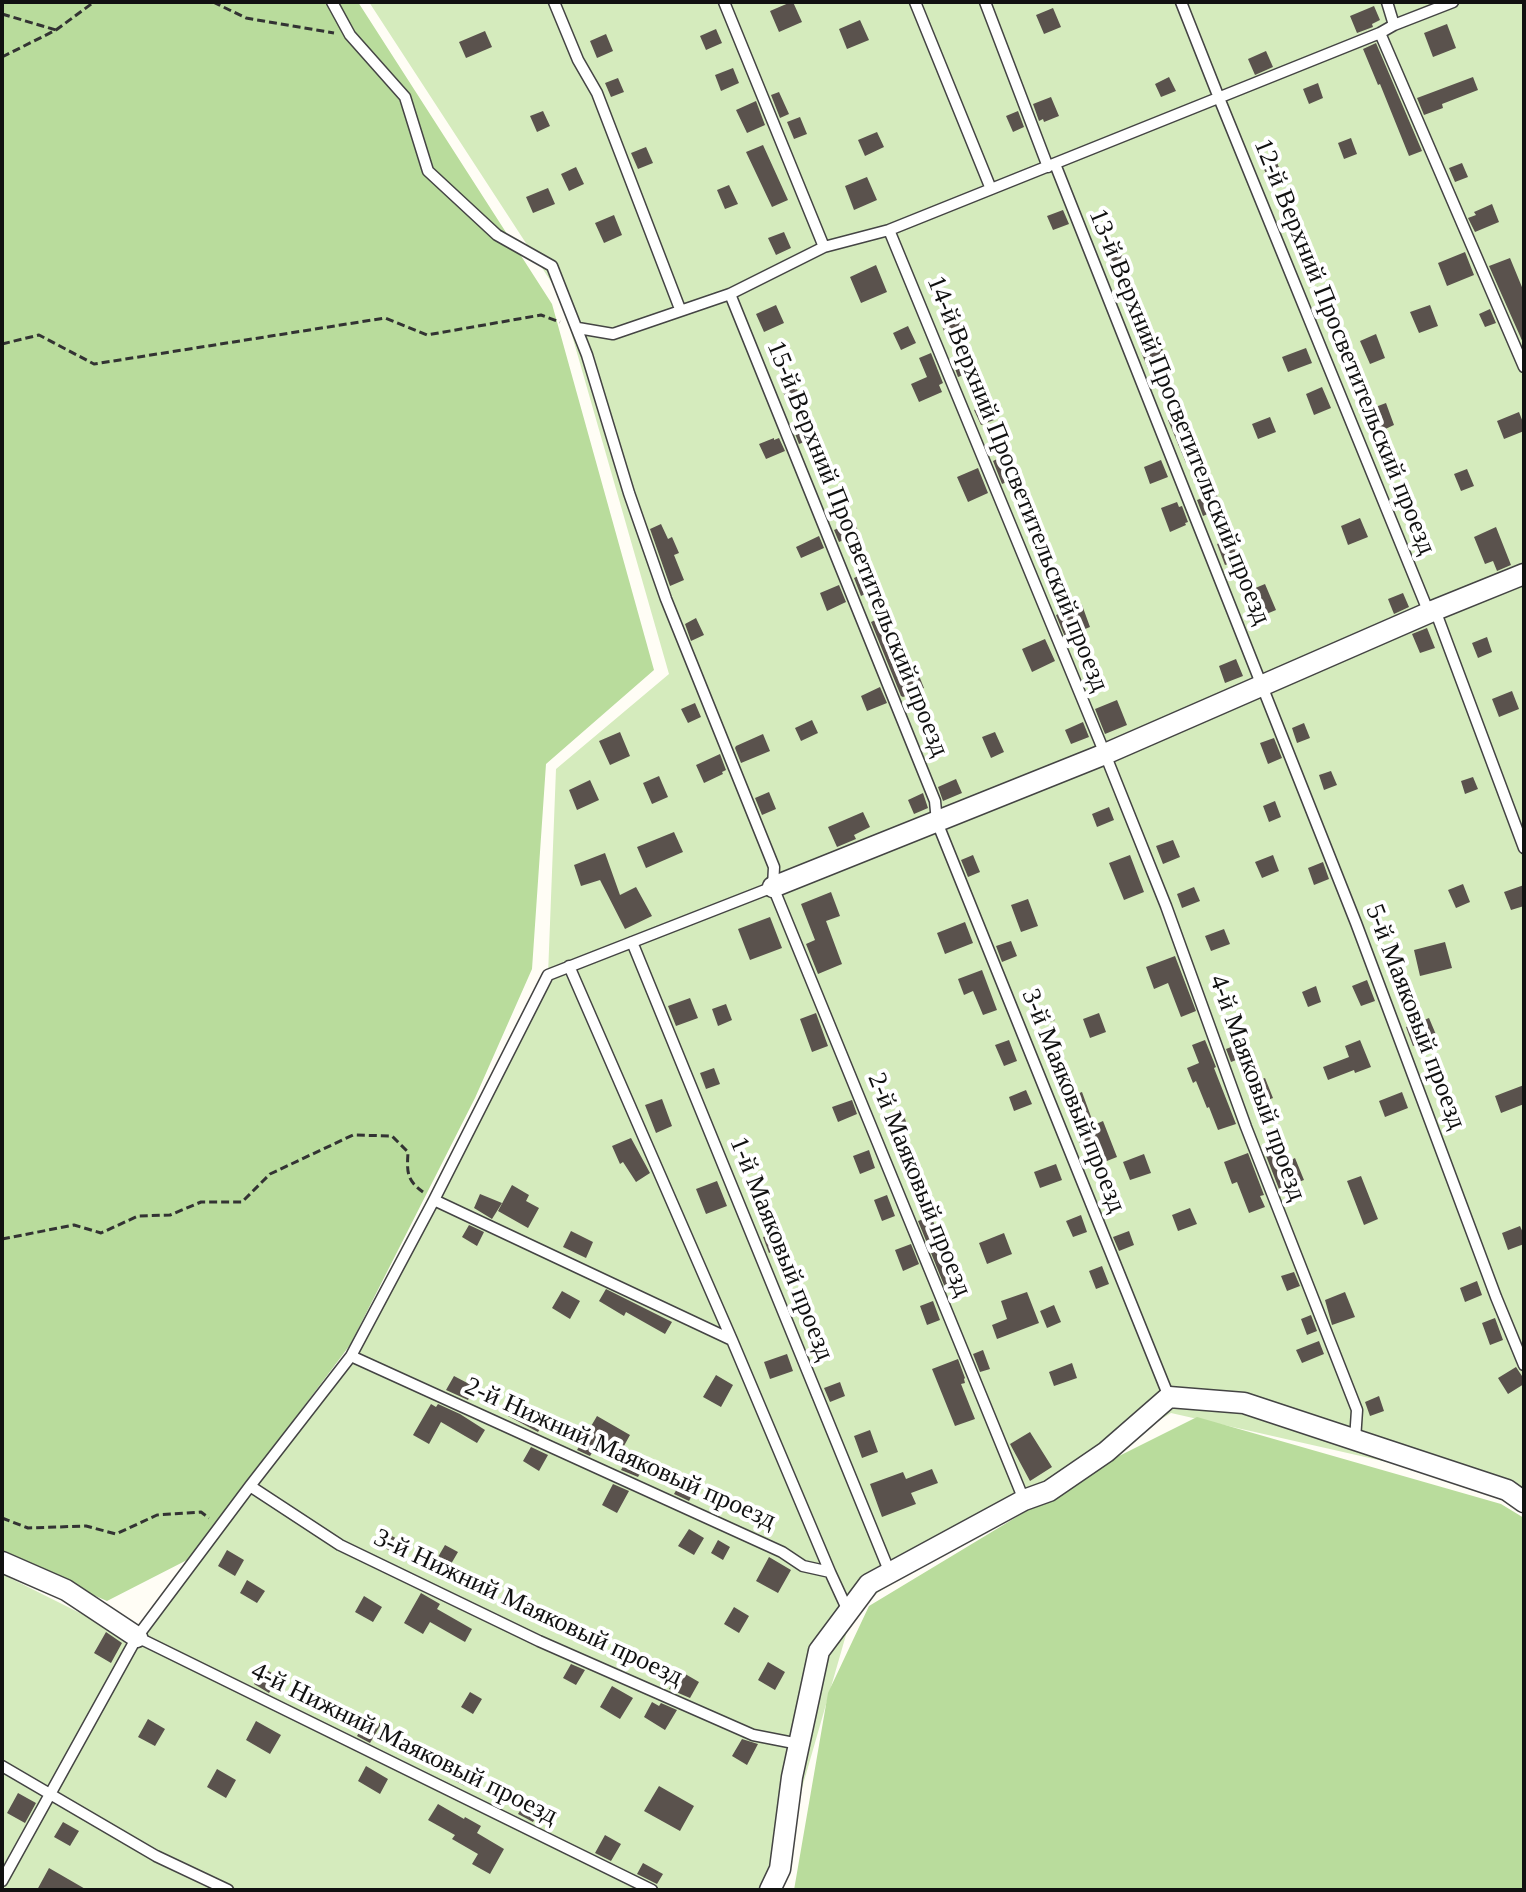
<!DOCTYPE html>
<html>
<head>
<meta charset="utf-8">
<style>
  body { margin:0 }
  #map { position:relative; width:1526px; height:1892px; overflow:hidden; background:#fffdf5; font-family:"Times New Roman",serif }
  canvas { display:block }
  .frame { position:absolute; inset:0; border:4px solid #111; pointer-events:none }
</style>
</head>
<body>
<div id="map">
<canvas width="1526" height="1892"></canvas>
<div class="frame"></div>
</div>
<script>
const c = document.querySelector('canvas').getContext('2d');
c.lineJoin = 'round';
function fillPath(path, color) { c.fillStyle = color; c.fill(path, 'evenodd'); }
function strokePath(path, color, width, dash) { c.strokeStyle = color; c.lineWidth = width; c.lineCap = dash ? 'butt' : 'round'; c.setLineDash(dash || []); c.stroke(path); }
function drawText(font, color, halo, rows, align = 'center') {
  c.font = font + ' "Times New Roman",serif'; c.lineWidth = 8; c.setLineDash([]); c.textBaseline = 'middle'; c.strokeStyle = halo; c.fillStyle = color; for (const [text, x, y, turn = 0] of rows) {
    c.save(); c.translate(x, y); c.rotate((+turn || 0) * Math.PI / 180); c.textAlign = isNaN(turn) ? turn : align; if (halo) c.strokeText(text, 0, 0); c.fillText(text, 0, 0); c.restore();
  }
}
const green = new Path2D(`
  M369 2H1524V1493L1171 1413 854 1607 777 1875 770 1890H2V1574L140 1643 196 1565 356 1354 548 975 556 769 669 674 561 297Z`);
const forest = new Path2D(`
  M2 2H358L552 304 654 670 546 764 532 969 475 1098 350 1345 189 1559 107 1601 2 1555Z
  M1197 1417 1501 1504 1524 1518V1890H794L828 1693 869 1606 1111 1460Z`);
const building = new Path2D(`
  M791 2H793L802 22 779 32 770 11Z
  M1374 6 1380 20 1372 24 1373 27 1357 33 1350 16Z
  M1053 8 1061 27 1044 34 1036 15Z
  M860 20 869 40 847 49 839 29Z
  M1447 24 1456 48 1433 57 1424 33Z
  M716 29 722 43 706 50 700 36Z
  M485 31 492 47 466 58 459 42Z
  M606 34 613 51 597 58 590 41Z
  M1376 43 1422 151 1409 156 1380 84 1378 85 1363 49Z
  M1266 51 1273 67 1255 75 1248 59Z
  M733 68 739 83 721 91 715 75Z
  M1169 77 1176 91 1161 97 1155 84Z
  M1473 77 1478 90 1442 104 1443 108 1424 115 1417 98Z
  M618 78 624 92 611 97 605 83Z
  M1318 83 1323 98 1309 104 1303 89Z
  M779 92 789 114 780 118 771 95Z
  M1051 97 1059 116 1044 122 1043 119 1039 121 1033 104Z
  M756 101 765 125 747 133 736 110Z
  M543 111 550 126 537 132 530 116Z
  M1018 111 1024 127 1013 132 1006 116Z
  M800 117 807 134 794 139 787 122Z
  M877 132 884 147 865 156 858 140Z
  M1351 138 1357 154 1344 159 1338 143Z
  M763 145 788 200 772 207 746 152Z
  M646 147 653 163 638 169 631 153Z
  M1276 160 1282 175 1269 180 1262 165Z
  M1462 163 1468 177 1455 182 1449 168Z
  M576 167 584 184 569 191 561 174Z
  M867 177 877 200 854 210 845 186Z
  M729 185 738 204 725 209 717 190Z
  M548 188 555 204 533 213 526 197Z
  M1492 204 1499 222 1475 232 1468 218 1476 215 1474 212Z
  M1063 210 1069 224 1053 230 1047 216Z
  M614 215 622 235 604 243 595 223Z
  M784 232 791 248 776 255 768 238Z
  M1120 249 1125 263 1111 268 1106 255Z
  M1465 252 1474 275 1447 286 1438 263Z
  M1510 258 1524 292V345L1489 266Z
  M876 265 887 292 861 303 850 277Z
  M776 305 784 323 764 332 756 314Z
  M1430 305 1438 326 1419 333 1410 312Z
  M1490 309 1496 323 1485 327 1479 314Z
  M957 314 963 329 946 336 940 321Z
  M908 326 916 343 901 350 893 333Z
  M1376 334 1385 358 1370 364 1360 341Z
  M1161 345 1167 361 1148 369 1141 352Z
  M1306 348 1312 363 1288 372 1282 357Z
  M931 353 943 383 939 385 942 392 919 402 911 384 927 377 919 358Z
  M971 356 977 370 958 377 953 363Z
  M792 377 799 394 786 399 779 382Z
  M1322 387 1331 408 1314 415 1306 394Z
  M1386 403 1394 425 1379 432 1370 409Z
  M988 405 994 420 981 425 974 410Z
  M1519 412 1524 425V431L1504 439 1497 421Z
  M1185 414 1190 428 1188 429 1199 458 1186 463 1168 420Z
  M1270 417 1276 432 1258 439 1252 424Z
  M809 425 814 438 799 444 794 431Z
  M774 438V440L779 438 785 451 766 459 759 444Z
  M1011 452 1021 476 1002 484 993 461Z
  M1161 460 1168 477 1150 484 1144 467Z
  M978 468 988 493 968 502 957 477Z
  M1467 469 1474 486 1461 491 1454 474Z
  M1216 493 1222 508 1203 516 1197 500Z
  M1177 502 1179 507 1182 506 1188 522 1185 523 1186 525 1170 532 1161 508Z
  M1360 518 1368 537 1348 545 1341 526Z
  M854 521 859 533 839 542 834 530Z
  M661 524 668 539 672 537 679 553 674 555 684 580 670 586 650 529Z
  M1496 527 1511 565 1497 571 1493 561 1485 564 1474 537Z
  M819 536 824 548 801 558 796 547Z
  M1232 538 1241 559 1225 565 1217 544Z
  M865 573 873 590 861 596 854 578Z
  M1265 584 1276 610 1259 617 1248 591Z
  M839 585 846 602 827 611 820 593Z
  M1403 593 1409 607 1394 614 1388 599Z
  M1082 605 1090 627 1065 637 1056 615Z
  M884 616 912 676 918 673 924 688 903 697 901 696 871 622Z
  M696 618 704 635 691 641 685 624Z
  M1427 628 1435 648 1420 653 1412 634Z
  M1487 637 1492 652 1478 658 1472 643Z
  M1045 639 1055 661 1032 672 1022 649Z
  M1236 659 1243 676 1225 683 1219 666Z
  M880 687 887 703 867 711 861 696Z
  M1512 691 1519 709 1499 717 1492 699Z
  M1117 700 1127 725 1105 734 1095 709Z
  M695 703 701 717 688 723 681 709Z
  M812 720 818 733 801 741 795 728Z
  M1083 722 1089 737 1071 744 1065 730Z
  M1304 723 1310 738 1297 743 1292 728Z
  M620 732 630 756 610 765 599 741Z
  M995 732 1004 752 991 758 982 737Z
  M763 734 770 751 741 763 735 748 736 746Z
  M1274 738 1282 758 1268 764 1260 743Z
  M720 754 726 770 722 772 723 774 704 783 696 765Z
  M1331 771 1337 785 1324 790 1319 775Z
  M659 776 668 797 652 804 643 783Z
  M1473 777 1478 789 1465 794 1461 781Z
  M956 779 962 793 943 801 938 787Z
  M590 780 599 800 577 810 569 790Z
  M769 792 776 809 762 815 755 798Z
  M923 793 928 808 914 814 908 800Z
  M1275 801 1281 817 1269 822 1263 806Z
  M1109 807 1114 820 1097 827 1092 814Z
  M863 812 870 827 854 835 856 839 837 847 828 827Z
  M674 832 683 852 646 868 637 847Z
  M1173 840 1180 857 1163 864 1156 846Z
  M605 853 620 895 636 887 652 916 625 929 600 880 581 886 574 865Z
  M973 855 980 872 968 877 961 860Z
  M1130 855 1144 892 1124 900 1109 863Z
  M1273 855 1279 871 1262 878 1255 862Z
  M1323 862 1329 879 1314 885 1308 868Z
  M1463 884 1470 902 1456 908 1448 890Z
  M1524 885V906L1511 910 1504 892Z
  M1194 887 1200 901 1182 908 1177 894Z
  M831 892 840 916 826 921 842 964 818 974 806 944 815 940 801 904Z
  M1028 899 1038 926 1021 932 1011 905Z
  M770 917 782 948 750 960 738 929Z
  M965 922 973 943 945 954 937 933Z
  M1224 929 1230 944 1211 951 1205 936Z
  M1011 941 1017 956 1002 962 996 946Z
  M1445 942 1452 968 1420 976 1414 950Z
  M1175 956 1196 1011 1181 1017 1168 983 1154 989 1146 967Z
  M982 970 997 1010 983 1015 973 991 964 995 958 979Z
  M1367 980 1375 1001 1361 1006 1352 986Z
  M1316 986 1321 1002 1308 1007 1302 992Z
  M690 998 698 1018 676 1026 668 1006Z
  M726 1004 732 1020 718 1026 712 1009Z
  M1049 1005 1055 1020 1042 1025 1037 1010Z
  M816 1013 828 1046 812 1052 800 1019Z
  M1099 1013 1106 1032 1090 1038 1083 1019Z
  M1429 1018 1437 1037 1413 1046 1406 1027Z
  M1009 1040 1017 1061 1004 1066 995 1045Z
  M1205 1040 1216 1067 1214 1068 1236 1124 1218 1130 1209 1107 1207 1108 1196 1081 1193 1083 1187 1068 1199 1063 1192 1045Z
  M1360 1040 1371 1067 1355 1073 1354 1070 1328 1080 1323 1067 1349 1057 1345 1046Z
  M1239 1044 1244 1057 1231 1062 1226 1049Z
  M714 1068 720 1084 706 1089 700 1073Z
  M1265 1078 1273 1098 1256 1104 1249 1084Z
  M1524 1085V1104L1501 1113 1495 1096Z
  M1026 1090 1032 1104 1014 1111 1009 1097Z
  M1082 1092 1094 1125 1103 1121 1117 1157 1089 1168 1064 1099Z
  M1402 1092 1408 1108 1385 1117 1379 1101Z
  M662 1099 672 1126 656 1133 645 1105Z
  M852 1100 857 1114 838 1122 832 1107Z
  M904 1116 909 1130 890 1137 884 1123Z
  M631 1138 650 1173 636 1182 623 1162 620 1164 612 1146Z
  M1280 1138 1289 1161 1295 1158 1304 1180 1279 1189 1263 1148 1266 1146 1265 1144Z
  M869 1150 875 1168 860 1174 853 1156Z
  M1248 1153 1264 1195 1260 1196 1265 1207 1249 1213 1237 1182 1232 1184 1224 1162Z
  M1144 1154 1151 1173 1130 1180 1123 1162Z
  M918 1161 924 1176 908 1182 902 1168Z
  M1056 1164 1062 1180 1040 1188 1034 1172Z
  M1361 1176 1378 1219 1364 1225 1347 1181Z
  M717 1181 727 1206 706 1214 696 1189Z
  M512 1185 529 1195 526 1201 539 1208 528 1228 498 1211Z
  M480 1194 502 1203 492 1219 474 1208Z
  M887 1195 895 1216 882 1221 874 1200Z
  M1190 1208 1197 1224 1178 1231 1172 1215Z
  M1081 1215 1087 1232 1073 1237 1066 1221Z
  M931 1216 959 1285 946 1290 918 1221Z
  M469 1225 484 1232 477 1246 462 1237Z
  M1520 1226 1524 1235V1244L1508 1250 1502 1233Z
  M571 1231 593 1242 586 1258 563 1247Z
  M780 1231 786 1246 769 1253 763 1237Z
  M1129 1231 1134 1245 1119 1251 1113 1237Z
  M1004 1233 1012 1254 987 1264 979 1243Z
  M911 1244 919 1264 903 1271 895 1250Z
  M1102 1266 1109 1284 1096 1289 1089 1271Z
  M1294 1272 1300 1286 1287 1291 1281 1276Z
  M1477 1281 1482 1295 1465 1302 1460 1288Z
  M606 1289 672 1322 665 1334 626 1312 624 1316 599 1301Z
  M562 1291 580 1301 570 1319 552 1308Z
  M1027 1292 1039 1323 997 1339 992 1325 1007 1319 1001 1301Z
  M1345 1292 1355 1317 1332 1325 1325 1300Z
  M933 1301 940 1320 927 1325 920 1306Z
  M1054 1305 1061 1322 1047 1328 1040 1311Z
  M1311 1315 1317 1331 1307 1335 1301 1319Z
  M1495 1318 1503 1340 1490 1345 1482 1323Z
  M1319 1341 1324 1354 1302 1363 1296 1350Z
  M983 1350 990 1369 980 1372 973 1354Z
  M787 1354 793 1371 770 1379 764 1362Z
  M958 1359 965 1378 964 1379 965 1383 961 1384 975 1419 955 1426 932 1369Z
  M1072 1363 1077 1378 1054 1386 1049 1372Z
  M1516 1367 1524 1379V1384L1508 1394 1498 1378Z
  M716 1375 733 1385 721 1407 703 1397Z
  M454 1376 475 1387 468 1400 446 1390Z
  M840 1382 845 1396 830 1402 824 1388Z
  M1379 1396 1384 1411 1370 1416 1365 1402Z
  M517 1400 548 1416 538 1432 508 1416Z
  M431 1404 436 1407 438 1404 460 1414 485 1430 477 1443 441 1422 429 1444 413 1435Z
  M597 1416 630 1435 620 1453 599 1441 590 1456 577 1450Z
  M870 1430 878 1452 862 1458 854 1436Z
  M1030 1432 1052 1467 1030 1481 1010 1444Z
  M531 1447 548 1455 539 1471 523 1461Z
  M629 1455 645 1465 638 1477 621 1470Z
  M932 1469 938 1483 911 1493 916 1504 882 1517 870 1484 903 1472 906 1479Z
  M684 1476 698 1484 689 1501 674 1494Z
  M613 1484 629 1491 617 1513 602 1505Z
  M689 1529 704 1538 694 1555 678 1546Z
  M390 1535 403 1542 396 1554 383 1547Z
  M718 1540 730 1547 723 1560 711 1553Z
  M445 1545 458 1552 444 1576 431 1569Z
  M227 1550 244 1560 235 1576 218 1566Z
  M769 1557 791 1570 778 1593 756 1581Z
  M247 1580 265 1591 257 1603 240 1593Z
  M421 1593 440 1604 437 1609 472 1629 465 1642 430 1622 423 1634 404 1623Z
  M364 1596 382 1607 373 1622 355 1612Z
  M734 1607 749 1616 739 1633 724 1624Z
  M581 1624 599 1635 591 1648 574 1638Z
  M106 1632 122 1643 111 1663 94 1653Z
  M768 1662 785 1672 775 1690 758 1680Z
  M571 1664 585 1670 576 1685 563 1678Z
  M263 1668 279 1677 269 1693 254 1684Z
  M680 1671 699 1682 690 1698 669 1689Z
  M612 1686 633 1698 620 1719 600 1707Z
  M470 1692 482 1699 473 1714 461 1707Z
  M315 1695 328 1702 322 1714 309 1706Z
  M652 1702 659 1706 661 1703 677 1710 665 1730 644 1717Z
  M368 1716 381 1724 370 1743 357 1736Z
  M148 1719 165 1729 155 1746 138 1737Z
  M256 1721 281 1735 270 1754 246 1740Z
  M742 1739 758 1744 747 1765 732 1756Z
  M458 1765 473 1773 465 1786 450 1778Z
  M366 1766 388 1779 380 1794 358 1781Z
  M217 1769 236 1780 226 1798 207 1787Z
  M659 1786 694 1806 680 1831 644 1811Z
  M18 1793 36 1803 25 1823 7 1813Z
  M528 1798 542 1806 533 1822 518 1814Z
  M438 1804 464 1819 465 1817 481 1826 477 1833 504 1849 490 1874 472 1864 478 1854 452 1839 455 1835 428 1820Z
  M63 1822 79 1831 70 1846 54 1837Z
  M605 1835 621 1844 611 1861 595 1853Z
  M643 1863 663 1874 657 1884 637 1874Z
  M49 1868 87 1890H37Z`);
const path = new Path2D(`
  M213 2 246 18 334 33
  M2 14 56 30
  M2 57 56 30 94 2
  M2 344 39 335 94 364 385 318 427 335 541 315 560 322
  M2 1239 74 1225 101 1233 138 1216 170 1215 201 1202H242L270 1174 353 1135 392 1136 408 1152C407 1171 406 1180 423 1192
  M2 1518 28 1528 86 1526 116 1534 157 1515 201 1512 209 1518`);
const service = new Path2D(`
  M332 2 350 35 405 97 428 171 497 235 552 266 587 355 629 493 666 599 774 867 773 887 1024 1500
  M554 2 578 60 597 93 680 309
  M724 2 824 247
  M915 2 991 189
  M985 2 1048 167
  M1181 2 1219 98 1429 613
  M1387 2 1394 25
  M1380 33 1524 367
  M1055 164 1356 923 1496 1297 1524 1365
  M889 230 1105 754 1166 906 1246 1127 1357 1410 1355 1440
  M730 294 935 801 937 822 1169 1397
  M578 328 613 334 730 294 824 247 889 230 1380 33 1394 25 1453 2
  M1435 610 1524 848
  M632 942 890 1573
  M569 966 732 1340 830 1572
  M434 1200 732 1340
  M351 1356 782 1552 803 1566 830 1572 848 1611
  M250 1486 340 1545 539 1641 753 1735 799 1744
  M137 1637 652 1890
  M2 1766 156 1856 228 1890
  M2 1881 137 1637 250 1486 351 1356 434 1200 548 975 773 887`);
const minor = new Path2D(`
  M773 887 1105 754 1435 610 1524 574
  M2 1562 66 1590 137 1637
  M770 1890 780 1869 792 1777 819 1651 869 1584 1024 1500 1049 1491 1106 1452 1169 1397 1244 1403 1507 1490 1524 1502`);
const streetNames = [
  ["12-й Верхний Просветительский проезд",1344,347,68],
  ["13-й Верхний Просветительский проезд",1179,417,68],
  ["14-й Верхний Просветительский проезд",1017,484,68],
  ["15-й Верхний Просветительский проезд",857,549,68],
  ["5-й Маяковый проезд",1415,1017,69],
  ["4-й Маяковый проезд",1257,1088,70],
  ["3-й Маяковый проезд",1073,1101,68],
  ["2-й Маяковый проезд",919,1185,68],
  ["1-й Маяковый проезд",781,1249,68],
  ["2-й Нижний Маяковый проезд",620,1454,24],
  ["3-й Нижний Маяковый проезд",528,1608,25],
  ["4-й Нижний Маяковый проезд",404,1744,26]
];
fillPath(green, '#d5ebbd');
fillPath(forest, '#b9dc9c');
fillPath(building, '#5a524d');
strokePath(service, '#444', 13);
strokePath(minor, '#444', 23);
strokePath(path, '#333', 3, [8, 4]);
strokePath(service, '#fff', 10);
strokePath(minor, '#fff', 20);
drawText('26px', '#111', '#fff', streetNames);
</script>
</body>
</html>
